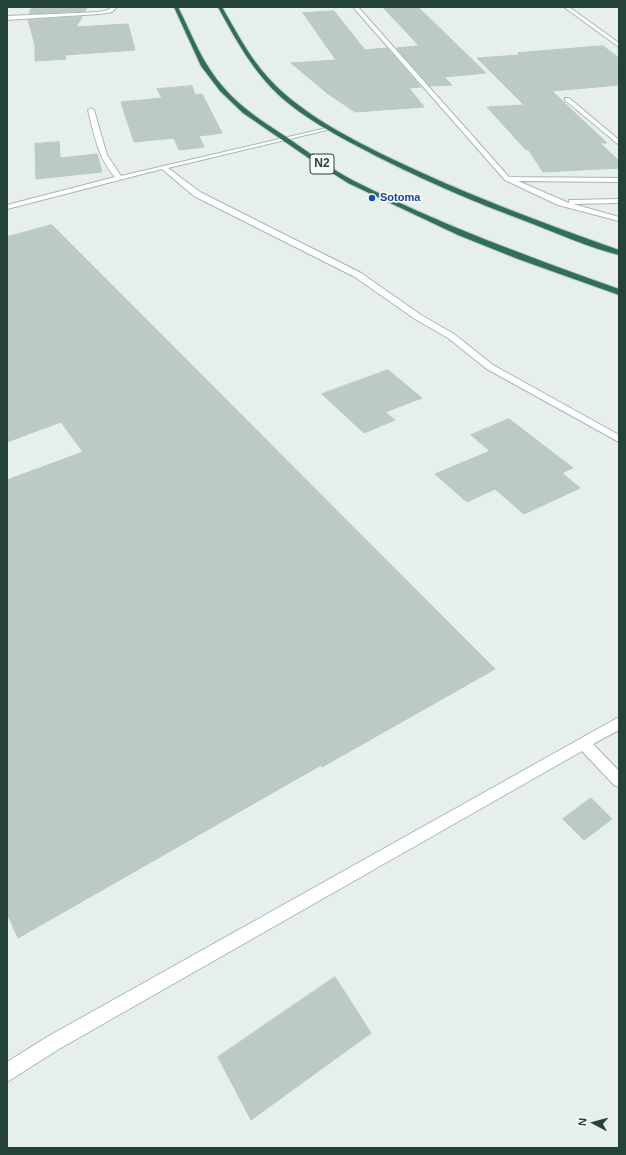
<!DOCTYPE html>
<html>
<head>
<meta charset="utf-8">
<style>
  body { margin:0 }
  #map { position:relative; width:626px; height:1155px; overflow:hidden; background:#e6efea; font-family:Helvetica,sans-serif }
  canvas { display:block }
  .frame { position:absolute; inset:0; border:8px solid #244238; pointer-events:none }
  .north { position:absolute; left:574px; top:1103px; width:40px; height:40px; -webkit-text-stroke:3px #f7fbf9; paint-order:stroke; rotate:276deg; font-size:11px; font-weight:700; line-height:16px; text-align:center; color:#244238 }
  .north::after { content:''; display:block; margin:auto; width:14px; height:18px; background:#244238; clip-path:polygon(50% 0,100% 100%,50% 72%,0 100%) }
</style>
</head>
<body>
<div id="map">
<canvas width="626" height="1155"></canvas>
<div class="frame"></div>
<div class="north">N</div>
</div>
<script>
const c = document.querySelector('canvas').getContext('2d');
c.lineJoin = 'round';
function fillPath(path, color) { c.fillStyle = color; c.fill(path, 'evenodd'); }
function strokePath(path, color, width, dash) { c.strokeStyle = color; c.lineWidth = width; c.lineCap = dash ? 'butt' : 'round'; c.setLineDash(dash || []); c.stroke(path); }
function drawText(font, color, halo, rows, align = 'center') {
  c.font = font + ' Helvetica,sans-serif'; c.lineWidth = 3.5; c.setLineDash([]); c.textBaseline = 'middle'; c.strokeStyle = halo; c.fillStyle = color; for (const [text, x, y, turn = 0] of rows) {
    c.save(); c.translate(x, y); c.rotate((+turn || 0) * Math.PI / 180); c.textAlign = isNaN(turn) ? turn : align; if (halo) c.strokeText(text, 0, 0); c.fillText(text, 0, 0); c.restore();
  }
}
const building = new Path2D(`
  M87 7 85 11 29 14 31 9Z
  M383 7H418L486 73 444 77 452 85 430 86 396 48 419 46Z
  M334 11 365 50 387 48 421 87 409 88 424 107 355 112 327 93 291 63 336 60 303 13Z
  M82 17 76 27 128 24 135 50 65 55 66 59 35 61V45L28 20Z
  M603 46 619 58V85L552 91 607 143H600L619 161V168L543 172 528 149 526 150 487 107 524 105 477 58 520 55 518 53Z
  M192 86 195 95 202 94 222 133 199 136 204 147 179 150 174 138 134 142 121 102 162 98 157 89Z
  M59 142 60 158 97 154 102 172 36 179 35 144Z
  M52 225 495 669 322 767 321 765 18 938 7 913V480L83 452 61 422 7 442V237Z
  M388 370 422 398 385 412 395 420 364 433 322 394Z
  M509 419 573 468 562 473 580 488 524 514 495 489 467 502 435 474 490 451 471 435Z
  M591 798 612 819 584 840 563 819Z
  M335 977 371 1033 251 1120 218 1057Z`);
const minor = new Path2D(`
  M112 7H117L112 12 99 14 7 20V16L99 12 108 10Z
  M353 7H358L509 177 619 178V182L518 181 569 203V200H572L619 199V203L573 204 619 217V221L558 205 505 180Z
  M564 7H569L619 43V47Z
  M565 98H569L619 140V145L565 100Z
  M91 108 94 110 107 155 121 176 331 127V129L168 168 200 192 361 273 421 315 454 334 493 365 619 435V442L487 369 448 338 415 319 355 277 194 196 162 169 7 209V205L115 177C98 158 94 134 88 110Z
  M619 717V730L593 744 619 771V787L614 785 582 751 59 1049 7 1082V1062L47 1037Z`);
const highway = new Path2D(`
  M174 7H178C192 35 203 65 224 88 242 109 265 123 288 138 309 153 331 169 354 181 439 224 529 257 619 289V295L518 259 458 235 348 183 310 159 243 113 220 91 201 66Z
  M218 7H222C238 35 253 64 277 87 310 118 351 139 392 159 465 194 542 223 619 250V255C590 248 561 235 533 224 474 202 415 177 359 147 332 133 305 118 282 98 253 72 236 40 218 7Z`);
const markers = [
  [372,198,4,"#1a4fb4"]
];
const farTransitnames = [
  ["Sotoma",380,198]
];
const shields = [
  [322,164,24]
];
const shieldNames = [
  ["N2",322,164]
];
fillPath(building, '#bbcac3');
strokePath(building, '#b8c9c1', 1);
strokePath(minor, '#a8b8b1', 2);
strokePath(highway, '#c2cac7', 2);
fillPath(minor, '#fff');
fillPath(highway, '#2f6f5e');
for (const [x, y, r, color] of markers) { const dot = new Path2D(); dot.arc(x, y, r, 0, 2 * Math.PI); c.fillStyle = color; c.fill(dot); strokePath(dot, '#f7fbf9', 1.5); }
drawText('bold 11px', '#164399', '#f7fbf9', farTransitnames, 'left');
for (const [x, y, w] of shields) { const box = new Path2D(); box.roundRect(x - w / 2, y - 10, w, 20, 3); c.fillStyle = '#f7fbf9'; c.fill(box); strokePath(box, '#244238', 1); }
drawText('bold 12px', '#244238', null, shieldNames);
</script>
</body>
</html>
